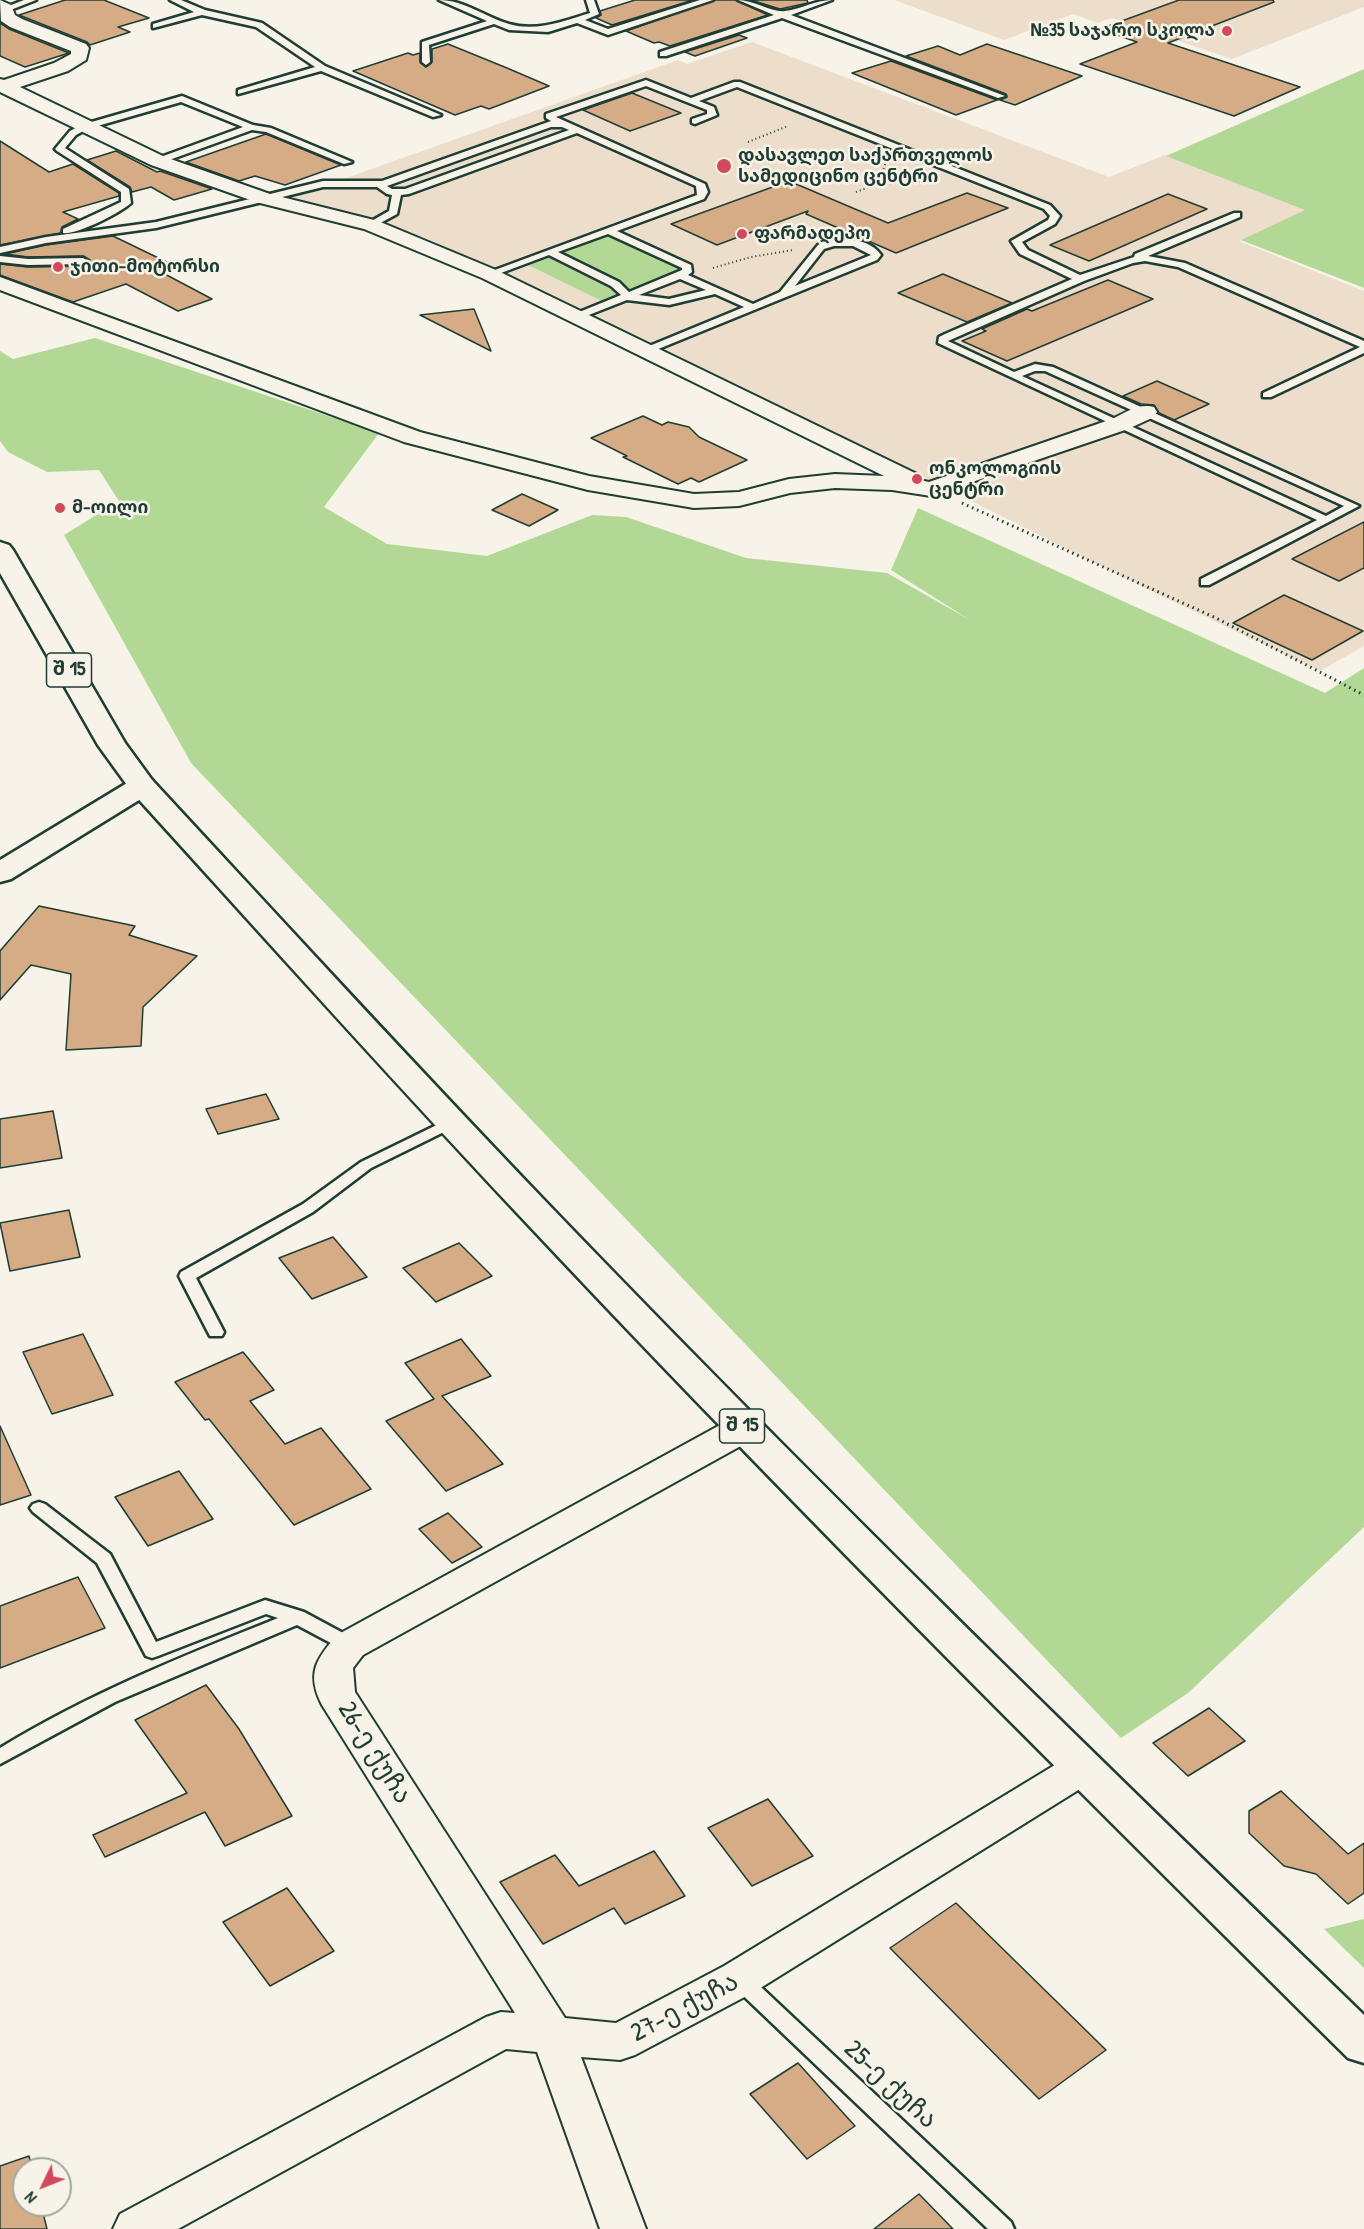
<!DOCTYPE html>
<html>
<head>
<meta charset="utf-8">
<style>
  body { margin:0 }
  #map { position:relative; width:1364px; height:2229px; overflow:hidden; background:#f7f3e8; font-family:"Patrick Hand",sans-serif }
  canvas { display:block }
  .north { position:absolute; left:12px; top:2157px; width:60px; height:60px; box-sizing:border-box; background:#f7f3e8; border:2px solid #a1aaa0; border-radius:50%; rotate:227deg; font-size:16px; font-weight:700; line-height:24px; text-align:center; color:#1f3d34 }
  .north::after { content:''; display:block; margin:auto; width:21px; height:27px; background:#d1495b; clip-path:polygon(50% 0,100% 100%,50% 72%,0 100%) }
</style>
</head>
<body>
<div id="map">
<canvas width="1364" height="2229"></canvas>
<div class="north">N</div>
</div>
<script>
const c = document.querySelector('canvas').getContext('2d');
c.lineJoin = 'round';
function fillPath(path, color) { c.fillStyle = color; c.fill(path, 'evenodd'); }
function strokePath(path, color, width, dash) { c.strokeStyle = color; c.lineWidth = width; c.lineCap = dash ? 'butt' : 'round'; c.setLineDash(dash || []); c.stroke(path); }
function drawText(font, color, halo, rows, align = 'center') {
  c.font = font + ' "Patrick Hand","Noto Sans Georgian",sans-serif'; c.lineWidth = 5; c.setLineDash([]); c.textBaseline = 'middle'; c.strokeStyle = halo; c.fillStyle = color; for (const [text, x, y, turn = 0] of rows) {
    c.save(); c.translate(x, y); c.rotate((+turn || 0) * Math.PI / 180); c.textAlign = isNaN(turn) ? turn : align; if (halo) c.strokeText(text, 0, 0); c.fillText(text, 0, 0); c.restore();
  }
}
const built = new Path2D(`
  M894 0H1364V7L1232 59 1111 18 1098 23 1073 14 1004 40Z
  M752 42 1109 177 1165 155 1312 210 1239 241 1364 291V646L1320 671 1153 592 794 412 426 238 293 197 678 60 687 64Z`);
const green = new Path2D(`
  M1364 69V288L1241 240 1305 210 1166 156Z
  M609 231 687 267V272L608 304 522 262Z
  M95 338 379 433 324 507 387 544 487 556 592 515 626 517 746 558 887 573 970 620 891 570 918 508 1325 693 1364 668V1527L1188 1693 1121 1738 191 763 64 535 119 501 99 470 47 472 8 452 0 441V351L13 359Z
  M1364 1919V1968L1324 1929Z`);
const building = new Path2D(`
  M65 0H104L149 18 118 27 130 32 90 45 87 42 19 15Z
  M635 0H693L612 25 596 18 601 15 600 11Z
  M715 0H736L768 15 670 46 659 42 654 43 626 31Z
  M751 0H807L808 3 780 9Z
  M1179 0H1273L1274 2 1168 43 1300 87 1234 116 1080 64 1137 42 1100 29Z
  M0 23 9 29 69 53 25 67 0 56Z
  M739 35 747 38 695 56 685 52Z
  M448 44 507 68 549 86 489 109 481 106 455 115 353 71 408 53 413 55 420 53V62L426 67 432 62V49Z
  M987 44 1082 76 1015 105 1000 100 1007 97 1006 94 906 56 938 46 960 55Z
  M891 61 997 100 956 115 852 73Z
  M632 93 681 113 630 131 583 110Z
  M266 134 341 165 285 185 255 176 239 181 186 162Z
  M0 141 49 172 73 164 119 193V196L63 212 78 219 62 227 61 233 0 245Z
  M116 151 157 172 160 171 212 189 174 200 151 187 132 192 130 187 87 160Z
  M789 181 888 223 967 193 1008 208 896 253 806 214 808 211 717 245 671 224Z
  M1168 194 1207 209 1089 261 1050 245Z
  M113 236 177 267 161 272 212 299 178 311 126 284 73 302 0 275V264L28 267 84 266 90 260 83 256 28 257 5 254 46 245Z
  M943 274 1012 303 967 322 898 293Z
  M1108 280 1153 299 1007 361 962 341 986 331 982 329 1027 309 1032 311Z
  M474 309 491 351 420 315Z
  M1157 381 1209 404 1174 420 1159 413 1154 405 1141 404 1123 396Z
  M643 416 662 425 668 422 689 427 699 437 747 460 699 482 691 478 678 484 623 457 627 456 591 438Z
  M522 494 558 510 529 526 492 510Z
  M1364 522V568L1339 581 1292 559Z
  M1284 595 1363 631 1312 660 1233 623Z
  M39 906 135 926 129 935 197 956 143 1007 141 1046 66 1050 71 974 31 965 0 1000V951Z
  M266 1094 279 1119 218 1134 206 1109Z
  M53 1111 62 1158 0 1168V1119Z
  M69 1210 80 1257 10 1271 0 1223Z
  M333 1237 367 1277 312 1299 279 1258Z
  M459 1243 492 1276 436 1302 403 1268Z
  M83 1334 113 1395 52 1414 23 1352Z
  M461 1339 491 1376 442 1396 503 1464 446 1491 386 1421 434 1399 405 1363Z
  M243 1352 274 1390 250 1401 285 1444 321 1428 371 1489 294 1525 209 1419 205 1420 175 1382Z
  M0 1426 31 1495 0 1505Z
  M179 1471 213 1519 148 1546 115 1497Z
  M448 1513 482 1547 452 1563 419 1529Z
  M78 1577 105 1628 0 1668V1606Z
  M206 1685 239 1729 292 1816 225 1846 205 1812 105 1857 93 1835 187 1793 135 1720Z
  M1209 1708 1245 1741 1188 1776 1153 1743Z
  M1281 1791 1348 1854 1364 1843V1893L1348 1904 1316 1874 1284 1866 1249 1833V1811Z
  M768 1799 813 1856 752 1886 708 1828Z
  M654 1851 685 1896 625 1924 614 1908 543 1944 500 1882 555 1855 579 1886Z
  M287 1888 334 1951 270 1986 223 1922Z
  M956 1903 1106 2050 1039 2099 890 1948Z
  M798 2063 855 2126 807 2159 750 2094Z
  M29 2156 32 2169H24V2205H41L47 2229H0V2166Z
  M919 2194 953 2229H874Z`);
const pathFar1 = new Path2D(`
  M748 142 788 126
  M878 184 886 162
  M856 192 878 184 923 181
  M713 268 751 257 793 250`);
const path = new Path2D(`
  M962 503 1216 618 1364 695`);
const service = new Path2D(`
  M24 0H36L8 11 1 9Z
  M170 0H181L205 10 262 23 325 66 441 115 433 117 321 71 238 94V90L315 67 256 27 202 15 153 28V24L194 12Z
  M439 0C464 0 485 17 509 24 536 32 564 21 590 13L586 0H594L599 14 585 20 608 29 700 0H713L608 35 577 23 548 32 509 30 494 24 429 45 430 62 426 65 422 62V42L487 21Z
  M738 0C753 0 773 13 785 11 802 9 815 0 832 0L791 15 1005 96 998 98 782 18 666 56H660V52L774 15Z
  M646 80 691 98 734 82H740L1050 205 1060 216 1055 224 1022 242 1028 250 1080 275 1134 257 1135 254 1234 213H1240V217L1148 256 1185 263 1364 341V353L1271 397H1263V393L1360 347 1178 267 1145 261 1133 263 1084 281 948 341 1014 372 1035 364 1053 367 1359 506 1209 585H1201V579L1317 520 938 343 939 337 945 334 1072 279 1020 254 1011 241 1048 220 1050 216 1044 209 737 87 699 101 714 107 717 115 695 124 692 123V119L707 114V110L646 86 556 117 705 184 708 192 704 199 617 231 691 265 692 272 688 275 753 304 780 292 818 245C836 237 868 236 881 255L877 260 646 354 641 351 642 349 744 307 715 294 669 305 627 300 576 320 571 317 572 315 621 295 611 286 549 255 493 276 484 274 697 195 696 186 577 133 409 194 401 195 397 214 371 228 368 227V223L389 211 392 195 387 194 377 187H323L156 228 46 243 0 253V247L46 237 156 222 323 181H382L551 121 546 118V114ZM551 127H562L569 130 405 189H392L387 186ZM608 234 682 268V270L629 292 619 282 558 252ZM834 246H853L871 255 795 286 824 249ZM680 279 706 290 669 299 639 295ZM1035 371H1045L1344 506 1326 516 1022 376Z
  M182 96 253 125 271 128 352 162 344 164 266 132 252 130 161 163H155V159L243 127 181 102 87 129 76 135 65 148 129 189 131 203C120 213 77 235 63 233V229L121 202V192L57 151 55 149 70 131 81 125Z
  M0 256 28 259 83 258 88 261 83 264 28 265 0 262Z
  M451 1118 456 1120 459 1123 456 1126 371 1168 313 1212 196 1278 224 1332 222 1336H210L179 1276 181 1272 303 1204 361 1162Z
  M39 1502 45 1504 110 1554 156 1642 265 1600 304 1612 356 1640 359 1645 356 1650 350 1652 344 1650 297 1625 115 1702 0 1764V1748C88 1694 183 1656 278 1618L266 1614 158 1656 152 1658 146 1656 97 1563 33 1512 30 1508 33 1504Z
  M739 1971 746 1973 1011 2222 1014 2229H988L732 1985 729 1979 732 1973Z`);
const minor = new Path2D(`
  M0 0 11 5 15 15 22 19 86 44 89 48 86 60 68 71 20 87 165 157 270 194 378 221 496 270 917 474 920 480 929 482 1112 419C1125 413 1139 403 1154 407L1157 412 1154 417 1128 429 931 496 892 490 835 488 790 493 739 506 694 508 588 490 404 442 0 290V277L420 432 589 476 694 494 739 492 789 479 835 474 884 476 482 278 364 229 256 202 151 165 0 92V79L4 80 54 63 71 54V51L10 27 1 21Z
  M744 1415 757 1419 762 1428 757 1437 363 1655 353 1668 355 1692 565 2018 616 2023 724 1966 1068 1757 1082 1752 1096 1757 1102 1768 1096 1779 754 1992 635 2055 620 2060 581 2057 646 2229H600L537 2052 506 2049 178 2229H113L120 2214 486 2017 501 2012 515 2013 322 1705C306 1674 316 1659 337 1635L731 1419Z`);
const tertiary = new Path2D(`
  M142 777 152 780 156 786 152 792 11 879 0 882V860L132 780Z`);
const primary = new Path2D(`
  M0 542 9 545 13 550 125 743 152 780C292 931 431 1083 574 1231 831 1498 1097 1757 1364 2015V2063L1348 2058C1079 1791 809 1523 549 1247 408 1098 270 944 132 792L98 745 0 573Z`);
const markers = [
  [1227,31,6,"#d1495b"],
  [724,166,8,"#d1495b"],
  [742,234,6,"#d1495b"],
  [58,267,6,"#d1495b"],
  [917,479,6,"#d1495b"],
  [60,508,6,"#d1495b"]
];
const farPoinames = [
  ["№35 საჯარო სკოლა",1215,31,"right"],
  ["დასავლეთ საქართველოს",738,156],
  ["სამედიცინო ცენტრი",738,177],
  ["ფარმადეპო",754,234],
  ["ჯითი-მოტორსი",70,267],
  ["ონკოლოგიის",929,469],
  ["ცენტრი",929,490],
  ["მ-ოილი",72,508]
];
const shields = [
  [69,670,45],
  [742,1426,45]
];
const shieldNames = [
  ["შ 15",69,670],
  ["შ 15",742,1426]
];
const nearStreetnames = [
  ["26-ე ქუჩა",374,1753,58],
  ["27-ე ქუჩა",685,2008,-28],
  ["25-ე ქუჩა",890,2085,43]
];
fillPath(built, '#eddecb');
fillPath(green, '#b1d995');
fillPath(building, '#d5ac86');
strokePath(building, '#1f3d34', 1.5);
strokePath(service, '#1f3d34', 5);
strokePath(minor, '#1f3d34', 4);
strokePath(tertiary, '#1f3d34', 5);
strokePath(primary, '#1f3d34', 5);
strokePath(pathFar1, '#1f3d34', 2, [1, 3]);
strokePath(path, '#1f3d34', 3, [1.5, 4]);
fillPath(service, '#f7f3e8');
fillPath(minor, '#f7f3e8');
fillPath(tertiary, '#f7f3e8');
fillPath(primary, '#f7f3e8');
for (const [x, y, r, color] of markers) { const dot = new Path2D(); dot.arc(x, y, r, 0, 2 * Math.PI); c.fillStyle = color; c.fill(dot); strokePath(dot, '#f7f3e8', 2); }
drawText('bold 18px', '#1f3d34', '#f7f3e8', farPoinames, 'left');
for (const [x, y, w] of shields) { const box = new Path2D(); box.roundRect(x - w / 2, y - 17, w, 34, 4.5); c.fillStyle = '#f7f3e8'; c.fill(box); strokePath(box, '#1f3d34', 1.5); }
drawText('bold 20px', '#1f3d34', null, shieldNames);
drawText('26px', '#1f3d34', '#f7f3e8', nearStreetnames);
</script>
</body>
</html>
